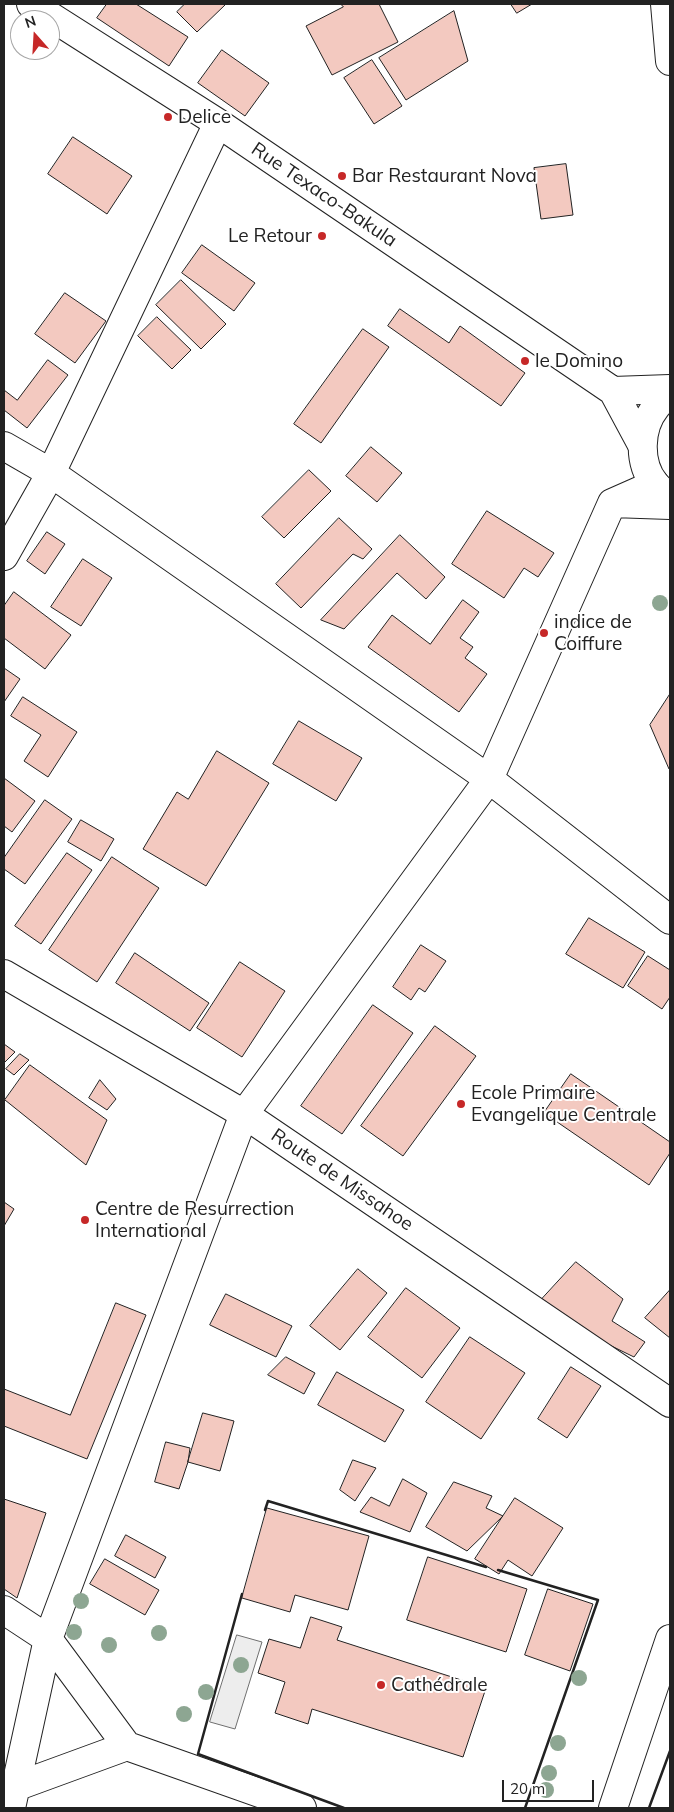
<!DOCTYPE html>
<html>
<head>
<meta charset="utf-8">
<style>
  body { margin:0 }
  #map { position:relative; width:674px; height:1812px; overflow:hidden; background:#fff; font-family:Mulish,sans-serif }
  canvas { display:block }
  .frame { position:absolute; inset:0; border:5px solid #222; pointer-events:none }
  .north { position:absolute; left:10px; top:10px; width:50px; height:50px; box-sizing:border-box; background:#fff; border:1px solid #a7a7a7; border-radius:50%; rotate:341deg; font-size:14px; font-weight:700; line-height:20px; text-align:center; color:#222 }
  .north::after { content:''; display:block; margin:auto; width:18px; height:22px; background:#c62828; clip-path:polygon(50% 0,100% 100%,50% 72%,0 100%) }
  .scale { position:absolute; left:502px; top:1780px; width:92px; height:22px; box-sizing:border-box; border:2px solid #222; border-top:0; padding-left:6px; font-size:15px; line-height:18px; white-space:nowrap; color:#222; -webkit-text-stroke:4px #fff; paint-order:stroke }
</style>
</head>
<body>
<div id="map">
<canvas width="674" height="1812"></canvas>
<div class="frame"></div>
<div class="north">N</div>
<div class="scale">20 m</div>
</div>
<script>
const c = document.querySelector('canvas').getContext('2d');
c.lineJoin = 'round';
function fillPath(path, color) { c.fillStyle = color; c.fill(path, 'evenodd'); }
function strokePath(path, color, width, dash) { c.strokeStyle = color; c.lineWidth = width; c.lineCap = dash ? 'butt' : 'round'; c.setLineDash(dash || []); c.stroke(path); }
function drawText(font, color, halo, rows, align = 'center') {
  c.font = font + ' Mulish,sans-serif'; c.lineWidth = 4; c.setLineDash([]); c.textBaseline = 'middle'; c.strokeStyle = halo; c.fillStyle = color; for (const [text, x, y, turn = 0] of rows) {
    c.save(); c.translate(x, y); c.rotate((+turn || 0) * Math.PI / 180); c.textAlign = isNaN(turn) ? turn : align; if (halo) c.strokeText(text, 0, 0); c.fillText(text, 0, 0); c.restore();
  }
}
const parking = new Path2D(`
  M237 1635 262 1642 235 1729 210 1722Z`);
const building = new Path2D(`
  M107 4H136L188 37 169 66 97 18Z
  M185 4H226L197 32 177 12Z
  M341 4H379L398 42 332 75 306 26 343 7Z
  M511 4H532L517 13Z
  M454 11 468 61 406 100 379 58Z
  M222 50 269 83 245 116 198 83Z
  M372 60 402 106 374 124 344 78Z
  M73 137 132 176 107 214 48 174Z
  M566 164 573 215 541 219 534 168Z
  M202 245 255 283 234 311 182 273Z
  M181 280 226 324 201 349 156 305Z
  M65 293 106 321 75 363 35 334Z
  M400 309 449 343 460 326 525 373 501 406 388 326Z
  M157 317 191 350 172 369 138 336Z
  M363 329 389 347 321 443 294 424Z
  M48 360 68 375 27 428 4 410V390L17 400Z
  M371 447 402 473 377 502 346 476Z
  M309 470 331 491 284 538 262 517Z
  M487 511 554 553 538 577 524 568 504 598 452 564Z
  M339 518 372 549 363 559 353 554 301 608 276 584Z
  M47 532 65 544 45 574 27 561Z
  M400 535 445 577 426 599 397 573 344 629 321 620Z
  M83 559 112 578 81 626 51 607Z
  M14 592 71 635 45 669 4 638V606Z
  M463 600 479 612 460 638 473 647 465 658 487 674 459 712 368 647 392 615 430 644Z
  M4 668 20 679 4 702Z
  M670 694V769H669L650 725Z
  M23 697 77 732 48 777 24 761 41 735 11 716Z
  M299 721 362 758 336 801 273 764Z
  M217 751 269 783 206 886 143 849 177 792 188 799Z
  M4 778 35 801 12 832 4 826Z
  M45 800 72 819 25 884 4 869V858Z
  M81 820 114 839 101 861 68 842Z
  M67 853 92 870 41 944 15 926Z
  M112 857 159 888 97 982 49 950Z
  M589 918 645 952 623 988 566 954Z
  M421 945 446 961 425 992 419 988 411 1000 393 987Z
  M135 953 209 1003 190 1031 116 983Z
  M648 956 670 970V997L662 1009 628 986Z
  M240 962 285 991 242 1057 197 1028Z
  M373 1005 413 1033 342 1134 301 1106Z
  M435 1026 476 1056 403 1156 361 1126Z
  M4 1044 15 1052 4 1063Z
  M20 1054 29 1060 14 1075 6 1069Z
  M30 1065 107 1120 86 1165 5 1100Z
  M571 1074 670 1142V1153L649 1185 544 1113Z
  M100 1080 116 1099 107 1110 89 1098Z
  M4 1202 14 1209 4 1226Z
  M576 1262 623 1299 612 1321 645 1342 634 1357 589 1335 542 1299Z
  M358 1269 387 1293 340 1350 310 1326Z
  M406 1288 460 1328 422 1378 368 1337Z
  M670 1290V1338L645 1318Z
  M226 1294 292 1326 276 1357 210 1325Z
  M116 1303 146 1315 87 1459 4 1426V1389L70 1415Z
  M470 1337 525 1373 481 1439 426 1402Z
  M286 1357 315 1373 304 1394 268 1375Z
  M571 1367 601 1386 567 1438 538 1419Z
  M337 1372 404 1410 385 1442 318 1405Z
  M203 1413 234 1421 220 1471 188 1462Z
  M166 1442 190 1448 188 1462 179 1489 155 1482Z
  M353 1460 376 1468 355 1501 340 1490Z
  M403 1479 427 1493 410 1532 360 1512 371 1497 389 1506Z
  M454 1482 492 1496 486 1508 503 1516 467 1551 426 1527Z
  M515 1498 563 1528 532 1576 508 1560 499 1574 475 1559Z
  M4 1499 46 1513 17 1598 4 1589Z
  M267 1508 369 1536 348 1610 295 1595 290 1612 242 1598Z
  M126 1535 166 1557 155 1578 115 1556Z
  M428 1557 527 1589 506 1652 407 1620Z
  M105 1559 159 1590 145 1615 90 1584Z
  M548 1589 593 1604 570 1671 525 1655Z
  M311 1617 342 1627 337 1640 486 1688 463 1757 312 1709 308 1724 275 1713 285 1682 258 1673 269 1639 300 1648Z`);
const minor = new Path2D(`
  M31 4 218 123 613 391 642 445
  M613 391 670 389
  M4 446 51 473 489 779 670 920
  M655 484 612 503 670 505
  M4 556 51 473 218 123
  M4 1610 48 1639 127 1746 302 1808
  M4 1786 15 1787 127 1746
  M11 1808 48 1639 244 1114 489 779 612 503
  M613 1808 670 1639`);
const major = new Path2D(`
  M665 4 670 61
  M670 394C666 398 659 402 656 407 639 428 638 463 655 484 659 489 665 493 670 497
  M4 974 244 1114 670 1403`);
const wall = new Path2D(`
  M265 1510 268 1501 486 1567
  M498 1570 598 1600 525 1808
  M242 1594 198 1754 344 1808
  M649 1808 670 1751`);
const trees = [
  [660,603],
  [81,1601],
  [74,1632],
  [159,1633],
  [109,1645],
  [241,1665],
  [579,1678],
  [206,1692],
  [184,1714],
  [558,1743],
  [549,1773],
  [546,1790]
];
const markers = [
  [168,117,5,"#c62828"],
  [342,176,5,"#c62828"],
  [322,236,5,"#c62828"],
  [525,361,5,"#c62828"],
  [544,633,5,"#c62828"],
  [461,1104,5,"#c62828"],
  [85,1220,5,"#c62828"],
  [381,1685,5,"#c62828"]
];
const poiNames = [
  ["Delice",178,117],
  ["Bar Restaurant Nova",352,176],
  ["Le Retour",312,236,"right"],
  ["le Domino",535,361],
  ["indice de",554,622],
  ["Coiffure",554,644],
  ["Ecole Primaire",471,1093],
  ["Evangelique Centrale",471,1115],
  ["Centre de Resurrection",95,1209],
  ["International",95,1231],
  ["Cathédrale",391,1685]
];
const streetNames = [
  ["Rue Texaco-Bakula",324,195,34],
  ["Route de Missahoe",342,1180,34]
];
fillPath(parking, '#ededed');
strokePath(parking, '#6f6f6f', 1);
fillPath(building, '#f3c9c0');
strokePath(building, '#222', 1);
strokePath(minor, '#222', 30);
strokePath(major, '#222', 30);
strokePath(minor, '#fff', 28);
strokePath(major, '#fff', 28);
strokePath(wall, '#222', 2.5);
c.fillStyle = '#8da692';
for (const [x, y] of trees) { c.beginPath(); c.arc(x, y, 8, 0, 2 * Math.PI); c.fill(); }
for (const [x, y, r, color] of markers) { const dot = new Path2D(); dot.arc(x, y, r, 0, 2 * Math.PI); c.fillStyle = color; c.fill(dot); strokePath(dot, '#fff', 2); }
drawText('19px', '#222', '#fff', poiNames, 'left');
drawText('19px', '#222', '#fff', streetNames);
</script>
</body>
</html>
